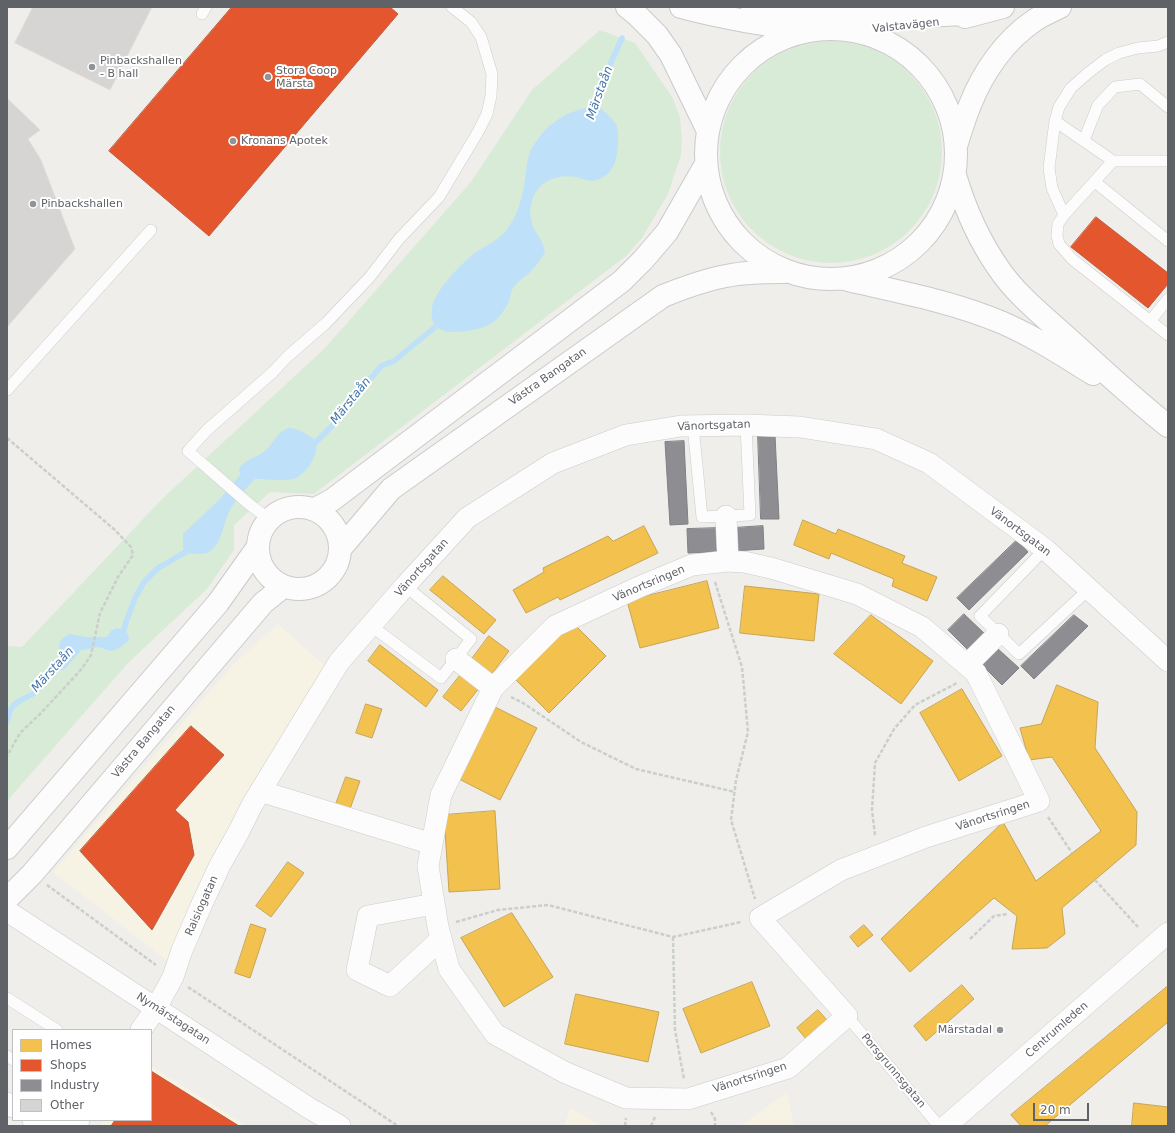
<!DOCTYPE html>
<html>
<head>
<meta charset="utf-8">
<style>
  body { margin:0 }
  #map { position:relative; width:1175px; height:1133px; overflow:hidden; background:#efeeea; font-family:"DejaVu Sans",sans-serif }
  canvas { display:block }
  .frame { position:absolute; inset:0; border:8px solid #5f6368; pointer-events:none }
  .legend { position:absolute; left:12px; top:1029px; width:140px; height:92px; box-sizing:border-box; background:#fff; border:1px solid #bfc1c3; margin:0; padding:5px 7px; list-style:none; font-size:12px; color:#5f6368 }
  .legend li { display:flex; align-items:center; gap:8px; height:20px }
  .legend b { width:20px; border:1px solid #bfc1c3 }
  .scale { position:absolute; left:1033px; top:1103px; width:56px; height:18px; box-sizing:border-box; border:2px solid #5f6368; border-top:0; padding-left:5px; font-size:12px; line-height:14px; white-space:nowrap; color:#5f6368; -webkit-text-stroke:3px #fff; paint-order:stroke }
</style>
</head>
<body>
<div id="map">
<canvas width="1175" height="1133"></canvas>
<div class="frame"></div>
<ul class="legend">
<li><b style="height:11px;background:#f2c14e"></b>Homes</li>
<li><b style="height:11px;background:#e4572e"></b>Shops</li>
<li><b style="height:11px;background:#8d8d92"></b>Industry</li>
<li><b style="height:11px;background:#d6d5d3"></b>Other</li>
</ul>
<div class="scale">20 m</div>
</div>
<script>
const c = document.querySelector('canvas').getContext('2d');
c.lineJoin = 'round';
function fillPath(path, color) { c.fillStyle = color; c.fill(path, 'evenodd'); }
function strokePath(path, color, width, dash) { c.strokeStyle = color; c.lineWidth = width; c.lineCap = dash ? 'butt' : 'round'; c.setLineDash(dash || []); c.stroke(path); }
function drawText(font, color, halo, rows, align = 'center') {
  c.font = font + ' "DejaVu Sans",sans-serif'; c.lineWidth = 4; c.setLineDash([]); c.textBaseline = 'middle'; c.strokeStyle = halo; c.fillStyle = color; for (const [text, x, y, turn = 0] of rows) {
    c.save(); c.translate(x, y); c.rotate((+turn || 0) * Math.PI / 180); c.textAlign = isNaN(turn) ? turn : align; if (halo) c.strokeText(text, 0, 0); c.fillText(text, 0, 0); c.restore();
  }
}
const commercial = new Path2D(`
  M278 624 326 667 170 963 53 872 233 665Z
  M151 1066 247 1126H101L104 1120H151Z
  M787 1092 794 1126H741Z
  M571 1108 600 1126H564Z`);
const green = new Path2D(`
  M600 30 635 43 672 97 680 117 682 139 681 155 668 194 642 238 626 256 314 494 270 492 234 525V550L207 589 129 662 7 801V646L22 647 162 499 325 348 471 182 532 90Z
  M720 152a111 111 0 1 1 222 0a111 111 0 1 1-222 0Z`);
const water = new Path2D(`
  M595 103C602 110 610 115 615 123 619 128 618 137 618 143 617 160 614 174 597 180 590 182 582 179 576 177 557 174 538 181 532 201 528 213 531 225 538 235 541 241 544 245 545 252 541 259 535 268 529 273 524 278 517 282 513 288 510 293 511 300 507 305 504 311 498 319 492 323 482 330 456 334 445 331 432 327 431 320 432 308 434 291 462 263 475 253 486 245 500 240 508 228 518 215 523 195 525 179 526 170 527 161 530 152 533 145 540 136 545 130 552 123 561 117 570 113 580 109 586 109 595 103Z
  M289 428C296 428 313 436 316 442 320 454 306 473 296 478 288 482 264 479 255 479 248 485 236 501 231 508 222 523 222 554 200 554 193 554 188 554 183 549V534L220 499 240 475V472L239 470C242 460 256 458 264 452 273 445 277 431 289 428Z
  M116 628 124 630 128 634 129 640 121 647 115 650 110 651 99 647 81 650 65 669 50 675 45 672 58 658 60 642 64 637 70 634 86 637H107L111 631Z`);
const homes = new Path2D(`
  M803 520 836 534 838 529 905 556 902 563 937 577 927 601 892 586 894 579 831 553 829 559 794 545Z
  M644 526 658 553 560 600 558 597 526 613 513 590 544 572 543 568 608 536 613 541Z
  M443 576 496 620 484 634 430 590Z
  M707 581 719 628 640 648 627 601Z
  M745 586 819 594 814 641 740 633Z
  M871 615 933 661 901 704 834 654Z
  M571 621 606 656 549 713 514 678Z
  M489 636 509 651 491 675 471 660Z
  M380 645 438 690 426 707 368 661Z
  M462 673 480 687 461 711 443 697Z
  M1057 685 1098 702 1095 748 1137 812 1136 845 1062 908 1065 934 1047 948 1012 949 1017 916 994 898 910 972 881 939 1003 822 1036 881 1101 831 1052 757 1029 760 1020 728 1041 724Z
  M962 689 1002 756 959 781 920 713Z
  M366 704 382 709 372 738 356 733Z
  M493 706 537 728 500 800 457 778Z
  M346 777 360 781 350 809 336 804Z
  M495 811 500 889 449 892 444 815Z
  M288 862 304 873 271 917 256 906Z
  M512 913 553 977 504 1007 461 938Z
  M251 924 266 929 250 978 235 973Z
  M864 925 873 935 858 947 850 937Z
  M752 982 770 1026 701 1053 683 1009Z
  M962 985 974 999 926 1041 914 1026Z
  M1168 986V1022L1045 1126H1021L1011 1115Z
  M576 994 659 1012 648 1062 565 1044Z
  M818 1010 827 1020 806 1039 797 1028Z
  M1134 1103 1168 1107V1126H1132Z`);
const shops = new Path2D(`
  M232 7H390L398 14 209 236 109 151Z
  M1096 217 1168 273V284L1148 308 1071 247Z
  M191 726 224 755 175 810 188 822 194 855 152 930 80 851Z
  M151 1071 239 1126H111L115 1120H151Z`);
const industry = new Path2D(`
  M758 435H775L779 519H761Z
  M684 441 688 524 670 525 665 442Z
  M763 526 764 549 734 551 733 528Z
  M719 528 720 552 688 553 687 529Z
  M1017 540 1028 552 969 610 957 598Z
  M964 614 986 635 969 651 948 630Z
  M1074 615 1088 626 1034 679 1021 666Z
  M997 648 1019 668 1002 685 981 664Z`);
const stream = new Path2D(`
  M593 111 604 78 622 38
  M309 443 316 442 329 429 348 408 364 383 373 376 381 366 394 361 440 323
  M119 635 124 630 126 622 135 598 144 582 158 568 186 552 190 547
  M7 722C8 718 9 713 11 709 16 699 29 698 37 691 43 684 45 676 52 670`);
const building = new Path2D(`
  M33 7H152L110 90 15 43Z
  M8 99 40 130 28 139 41 160 75 249 7 327V100Z`);
const path = new Path2D(`
  M7 438 115 530 131 547 133 555 118 577 100 613 91 655 85 664 79 672 39 715 20 733 7 756
  M715 582 742 667 748 732 736 780 731 820 755 899
  M511 697 523 703 581 742 636 769 735 792
  M1048 817 1072 853
  M875 835 872 810 875 763 894 729 915 705 957 683
  M1095 880 1138 927
  M47 885 156 965
  M456 922 498 910 548 905 673 937 741 922
  M673 937 675 1030 684 1079
  M970 939 994 916 1007 914
  M188 987 398 1126
  M711 1112 715 1119V1126
  M625 1126 626 1118
  M651 1126 655 1117`);
const lane = new Path2D(`
  M202 14 206 7
  M1055 121 1113 161
  M1084 140 1098 105 1115 87 1140 84 1168 107
  M1168 161H1113L1064 215 1058 224 1057 236 1059 244 1072 259 1168 335
  M1095 182 1168 241
  M1064 215 1052 188 1049 168 1055 121 1059 107 1071 88 1088 73 1105 60 1119 53 1138 48 1158 46 1168 42
  M1151 320 1168 299
  M7 390 151 230
  M693 425 702 517 750 515 746 425
  M269 519 249 504 188 451 207 430 273 372 287 357 326 323 369 278 399 239 439 197 478 132 487 114 491 96 492 74 481 37 471 22 452 7
  M1045 549 980 616 1019 654 1089 589
  M370 625 441 678 471 639 405 586
  M7 998 57 1030
  M847 1016 939 1126
  M7 1056 13 1060`);
const street = new Path2D(`
  M726 516 728 561
  M728 561 744 562 771 568 857 594 922 627 976 673 1039 801 926 837 841 870 760 918 847 1016 788 1068 688 1099 626 1098 564 1072 495 1034 449 969 438 927 428 866 441 795 493 688 555 626 639 587 692 565Z
  M456 659 493 688
  M967 665 998 634
  M260 791 432 844
  M434 904 368 916 357 970 390 986 441 939
  M7 911 309 1108 340 1126
  M141 1030 156 1008 173 977 182 950 201 906 220 865 238 833 252 805 339 662 405 586 467 518 553 463 626 435 681 426 746 425 800 427 876 439 929 463 1045 549 1168 661
  M7 1103 13 1107
  M33 1120 45 1125 54 1126
  M63 1126 77 1122 79 1120
  M946 1126 1168 933`);
const secondary = new Path2D(`
  M627 7 637 15 657 35 671 55 708 131
  M681 7C721 18 762 24 803 30
  M752 7 816 15 893 18 979 13
  M965 17 1003 7
  M706 154a125 125 0 1 1 250 0a125 125 0 1 1-250 0Z
  M957 143C961 130 965 117 970 105 983 72 1005 40 1035 20 1043 15 1052 11 1060 7
  M955 175C965 209 978 239 999 269 1015 293 1041 314 1063 334 1098 365 1131 397 1168 426
  M848 280C900 292 954 302 1003 323 1035 337 1064 356 1093 374
  M258 548a41 41 0 1 1 82 0a41 41 0 1 1-82 0Z
  M315 509 332 500 622 281 643 260 667 232 706 164
  M341 548 391 489 663 296C683 288 704 280 726 276 745 272 765 272 785 272
  M7 848 218 603 257 548
  M7 899 32 874 263 603 283 587`);
const markers = [
  [92,67,4,"#919496"],
  [268,77,4,"#919496"],
  [233,141,4,"#919496"],
  [33,204,4,"#919496"],
  [1000,1030,4,"#919496"]
];
const streetNames = [
  ["Valstavägen",906,26,-6],
  ["Västra Bangatan",548,377,-35],
  ["Vänortsgatan",714,426,-2],
  ["Vänortsgatan",1020,532,37],
  ["Vänortsgatan",422,568,-48],
  ["Vänortsringen",649,584,-23],
  ["Västra Bangatan",144,742,-50],
  ["Vänortsringen",993,816,-18],
  ["Raisiogatan",202,906,-66],
  ["Nymärstagatan",173,1019,33],
  ["Centrumleden",1057,1030,-41],
  ["Porsgrunnsgatan",893,1071,50],
  ["Vänortsringen",750,1078,-18]
];
const poiNames = [
  ["Pinbackshallen",100,61],
  ["- B hall",100,74],
  ["Stora Coop",276,71],
  ["Märsta",276,84],
  ["Kronans Apotek",241,141],
  ["Pinbackshallen",41,204],
  ["Märstadal",992,1030,"right"]
];
const waterNames = [
  ["Märstaån",600,93,-70],
  ["Märstaån",351,401,-51],
  ["Märstaån",53,670,-48]
];
fillPath(commercial, '#f7f3e4');
fillPath(green, '#d8ebd6');
fillPath(water, '#bfe0f9');
fillPath(homes, '#f2c14e');
strokePath(homes, '#c6a556', 1);
fillPath(shops, '#e4572e');
strokePath(shops, '#bc5b3f', 1);
fillPath(industry, '#8d8d92');
strokePath(industry, '#7f8085', 1);
strokePath(stream, '#bfe0f9', 5.5);
fillPath(building, '#d6d5d3');
strokePath(building, '#deddd9', 1);
strokePath(lane, '#cbcccc', 12);
strokePath(street, '#cbcccc', 22);
strokePath(secondary, '#cacacb', 24);
strokePath(path, '#cacfcc', 2.5, [4, 2]);
strokePath(lane, '#fdfcfc', 11);
strokePath(street, '#fdfcfc', 21);
strokePath(secondary, '#fdfcfc', 22);
for (const [x, y, r, color] of markers) { const dot = new Path2D(); dot.arc(x, y, r, 0, 2 * Math.PI); c.fillStyle = color; c.fill(dot); strokePath(dot, '#fff', 1.5); }
drawText('11px', '#5f6368', '#fff', streetNames);
drawText('11px', '#5f6368', '#fff', poiNames, 'left');
drawText('italic 12px', '#4174aa', '#fff', waterNames);
</script>
</body>
</html>
